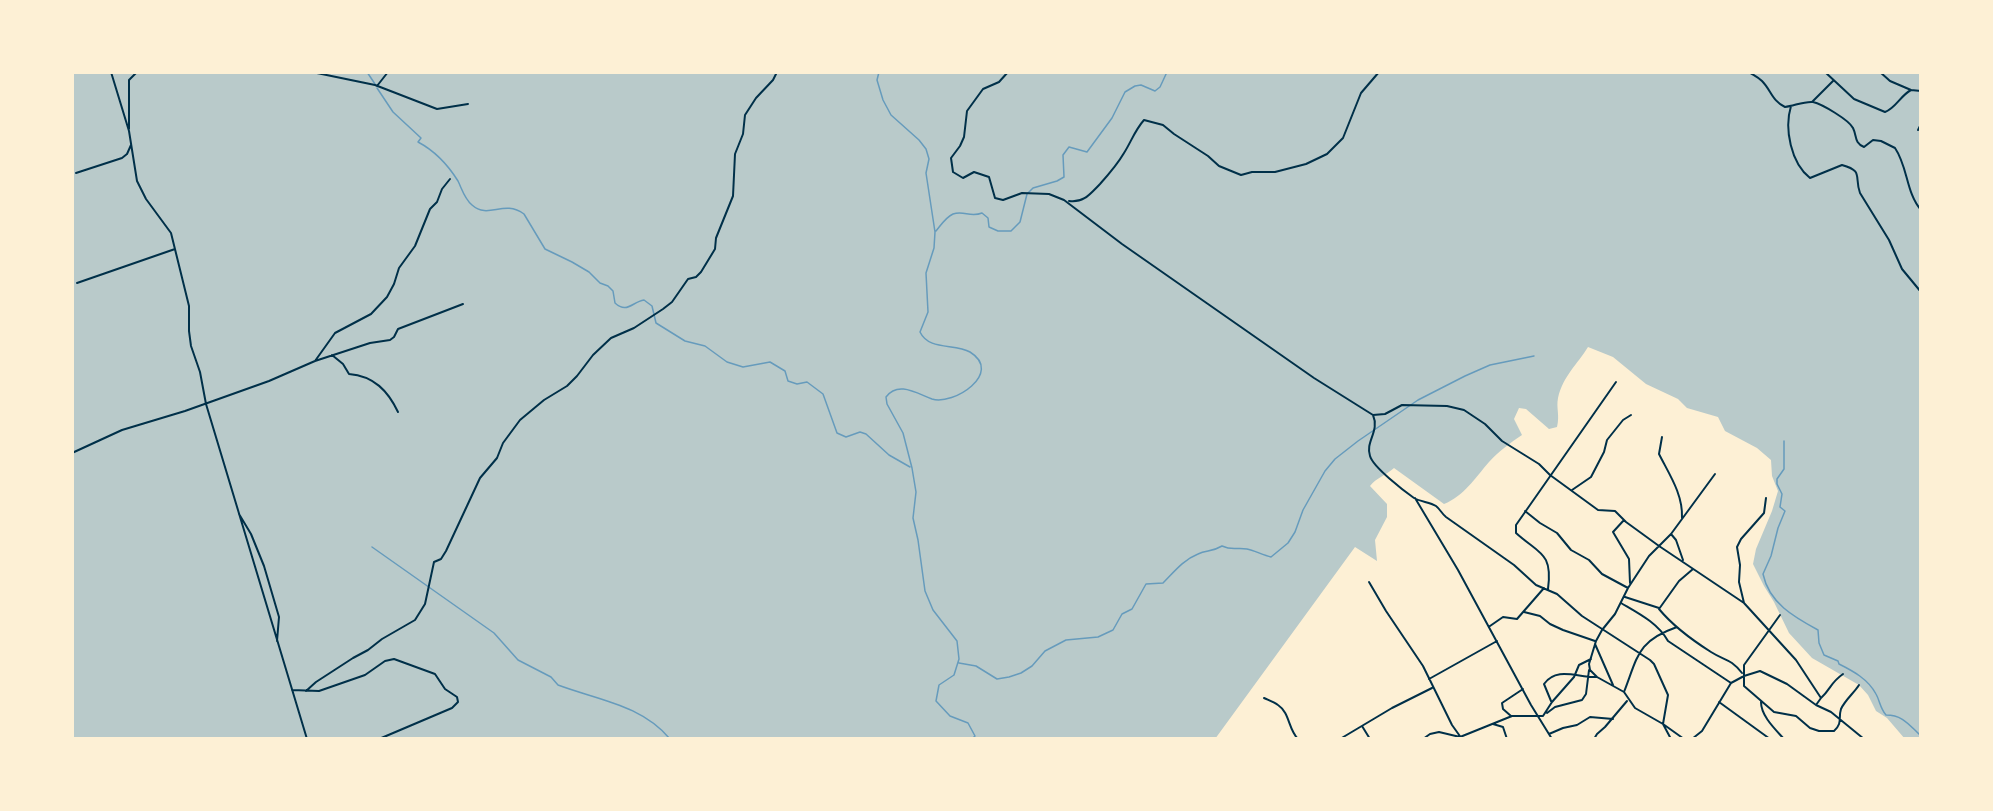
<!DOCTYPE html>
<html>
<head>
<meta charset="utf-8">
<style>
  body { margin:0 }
  #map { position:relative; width:1993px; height:811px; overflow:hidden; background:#fdf0d5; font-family:Montserrat,sans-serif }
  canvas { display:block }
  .frame { position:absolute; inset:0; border:74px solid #fdf0d5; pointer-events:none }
</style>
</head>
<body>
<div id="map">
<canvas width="1993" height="811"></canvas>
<div class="frame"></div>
</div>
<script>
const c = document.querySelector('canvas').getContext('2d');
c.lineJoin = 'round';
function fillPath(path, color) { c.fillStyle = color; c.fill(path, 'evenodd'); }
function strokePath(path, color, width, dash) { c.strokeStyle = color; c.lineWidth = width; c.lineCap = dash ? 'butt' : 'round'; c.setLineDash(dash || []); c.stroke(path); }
const green = new Path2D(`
  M72 72H1921V739H1905L1887 718 1876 711 1868 695 1859 685 1812 658 1789 633 1774 602 1764 586 1753 564 1756 549 1772 511 1778 491 1772 476 1771 460 1757 448 1725 431 1718 417 1687 408 1678 399 1646 384 1613 357 1588 347C1577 365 1563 376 1558 398 1556 408 1560 415 1557 427L1549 429 1526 409 1519 408 1514 419 1522 435C1510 443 1499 451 1489 462 1475 478 1464 496 1444 504L1394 468C1386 475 1376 478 1370 486L1387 504V517L1375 540 1377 561 1355 547 1215 739H72Z`);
const stream = new Path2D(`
  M367 72 375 84
  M879 72 877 80 883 100 891 115 919 140 926 149 929 159 926 173 935 232 934 248 926 273 928 312 920 332C929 351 955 343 970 352 1004 373 953 406 932 399 916 393 898 381 886 397L887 404 903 433 912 468 916 492 913 518 918 540 925 591 933 610 957 641 959 659 954 675 939 685 936 701 950 716 968 723 975 736 972 739
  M377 88 393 112 421 138 418 142C435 151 448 165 458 181 462 189 464 198 472 205 489 220 503 199 524 214L545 249 572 262 589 272 600 283 608 286 613 291 615 303C627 314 632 302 644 300L652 306 656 323 685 341 705 346 727 362 743 367 770 362 785 371 788 381 797 384 807 382 823 394 837 433 846 437 860 432 866 434 889 455 910 467
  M936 231C941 225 946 217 953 214 964 210 970 218 982 213L988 218 989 227 998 231H1011L1020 222 1027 194 1033 188 1057 181 1064 177 1063 155 1069 147 1087 152 1112 118 1125 92 1135 86 1141 85 1155 91 1160 87 1167 72
  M1784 441V469L1777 479V484L1782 494 1780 507 1785 511 1778 528 1771 556 1763 574C1769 603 1794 617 1818 630L1819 643 1824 655 1838 661 1839 664C1853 671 1868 679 1876 694 1880 701 1880 708 1886 715 1903 715 1909 725 1921 736
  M372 547 494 633 518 660 551 677 558 685C598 700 642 705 670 739
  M959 663 976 666 997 679 1009 677 1021 673 1032 666 1045 651 1066 640 1098 637 1113 630 1122 614 1132 609 1146 584 1163 583C1174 572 1183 560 1198 554 1207 550 1212 552 1222 546 1233 551 1236 547 1247 549 1253 550 1263 555 1271 557L1288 543 1295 532 1303 510 1325 471 1335 459 1358 441 1418 400 1465 376 1490 365 1534 356`);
const minor = new Path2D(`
  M111 72 129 131 137 181 146 199 171 233 189 306V331L191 346 200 372 206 404 307 739
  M312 72 375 85 437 109 468 104
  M1008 72 999 82 983 89 967 111 964 137 960 146 951 158 953 172 963 178 974 172 989 177 995 198 1003 200 1022 193 1049 194 1064 200 1122 244 1314 378 1373 415C1380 431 1365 442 1370 456 1373 467 1404 491 1414 498 1421 502 1430 502 1436 506 1440 509 1442 514 1446 517L1514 565 1536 585 1557 594 1582 616 1650 660 1654 664 1668 695 1663 724 1671 739
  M1749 72C1753 75 1758 77 1762 81 1771 90 1772 101 1785 107 1794 106 1804 101 1813 102 1822 104 1849 120 1853 128 1857 136 1854 143 1864 147L1873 140 1881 141 1895 148C1908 167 1906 193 1921 210
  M1825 72 1854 99 1885 112C1896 108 1900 96 1911 90L1921 91
  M1880 72 1890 81 1911 90
  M377 86 388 72
  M1812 102 1833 81
  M1791 106C1784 129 1791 163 1810 178L1842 165C1864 171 1854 177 1860 193L1889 240 1902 269 1921 292
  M129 129V80L137 72
  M1918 130 1921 124
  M76 173 122 158 127 154 131 145
  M1069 201C1084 203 1090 194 1100 184 1109 174 1117 165 1124 153 1131 142 1135 130 1144 120L1163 125 1174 134 1208 156 1219 166 1241 175 1252 172H1275L1306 164 1327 154 1343 138 1361 93 1379 72
  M77 283 175 249
  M332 355 343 364 349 374C374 376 388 391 398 412
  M315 361 335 333 371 314 387 297 394 284 399 268 415 246 430 209 437 202 442 189 450 179
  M1373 415 1385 414 1402 405 1447 406 1464 410 1485 424 1502 441 1539 464 1550 475 1598 510 1615 511 1626 522 1659 546 1744 603 1796 660 1821 698 1816 705
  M1662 437 1659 454C1669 474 1683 494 1682 518
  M72 453 122 430 185 411 269 381 315 361 370 343 390 340 394 337 398 329 463 304
  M1572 490 1591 477 1604 452 1607 440 1623 420 1631 415
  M1415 498 1458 570 1531 705 1552 739
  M1525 511 1540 523 1557 533 1571 550 1589 560 1602 574 1628 588
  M239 514 251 534 264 566 279 617 277 641
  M1624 520 1613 532 1629 559 1630 583
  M1671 534 1676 540 1683 560
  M1693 569 1679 581 1659 609C1673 626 1692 640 1711 652 1725 661 1730 658 1742 673
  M1369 582 1386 611 1423 666 1452 725 1462 739
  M1548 589C1553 552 1539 554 1516 533V525L1616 382
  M1625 597 1659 608
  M1621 603C1638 613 1658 623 1668 641L1731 683
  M1744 603 1739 582 1740 565 1737 547 1741 539 1764 513 1766 498
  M1524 612 1540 616 1550 624 1563 630 1595 641
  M1780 615 1744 665V686L1774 712 1796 716 1810 728 1819 731H1834C1843 723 1838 718 1841 709 1845 700 1854 693 1859 685
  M1490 626 1503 617 1517 619 1544 588
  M1595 644 1613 685
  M1429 679 1497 641
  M292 690 319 691 365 675 385 661 394 659 435 674 445 689 457 697 458 702 452 708 379 739
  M306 691 316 682 353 658 368 650 382 639 415 620 425 604 434 562 441 559 446 551 480 478 497 458 503 443 520 420 544 400 567 386 577 376 593 355 611 338 634 328 663 309 672 302 688 279 696 277 701 272 715 249 716 238 733 196 735 154 743 134 745 115 756 98 773 80 777 72
  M1624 692C1638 656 1637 641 1677 627
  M1264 698C1268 700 1274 702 1278 705 1290 713 1288 729 1298 739
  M1821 698C1831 689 1830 683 1843 674
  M1551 701 1544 684C1557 666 1578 678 1597 677
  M1719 702 1770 739
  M1761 702C1761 716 1775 729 1784 739
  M1547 713 1555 707 1582 700 1586 694 1589 670
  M1511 716 1503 709 1502 703 1523 689
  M1493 724 1503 727 1507 739
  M1362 726 1370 739
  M1549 734 1563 728 1577 725 1590 717 1613 719
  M1340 739 1392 708 1432 688
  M1423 739 1430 734 1439 732 1460 737 1512 716H1543L1552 702 1574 677 1579 665 1591 659
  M1594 739 1597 734 1605 727 1627 701
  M1684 739 1663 724 1635 708 1624 692 1597 677 1590 670 1589 664 1596 641 1602 630 1615 614 1628 588 1649 556 1671 534 1715 474
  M1692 739 1702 731 1731 683 1744 676 1760 671 1787 684 1816 705 1831 712 1864 739`);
fillPath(green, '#b9caca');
strokePath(stream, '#669bbc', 1.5);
strokePath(minor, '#003049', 2);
</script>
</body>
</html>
